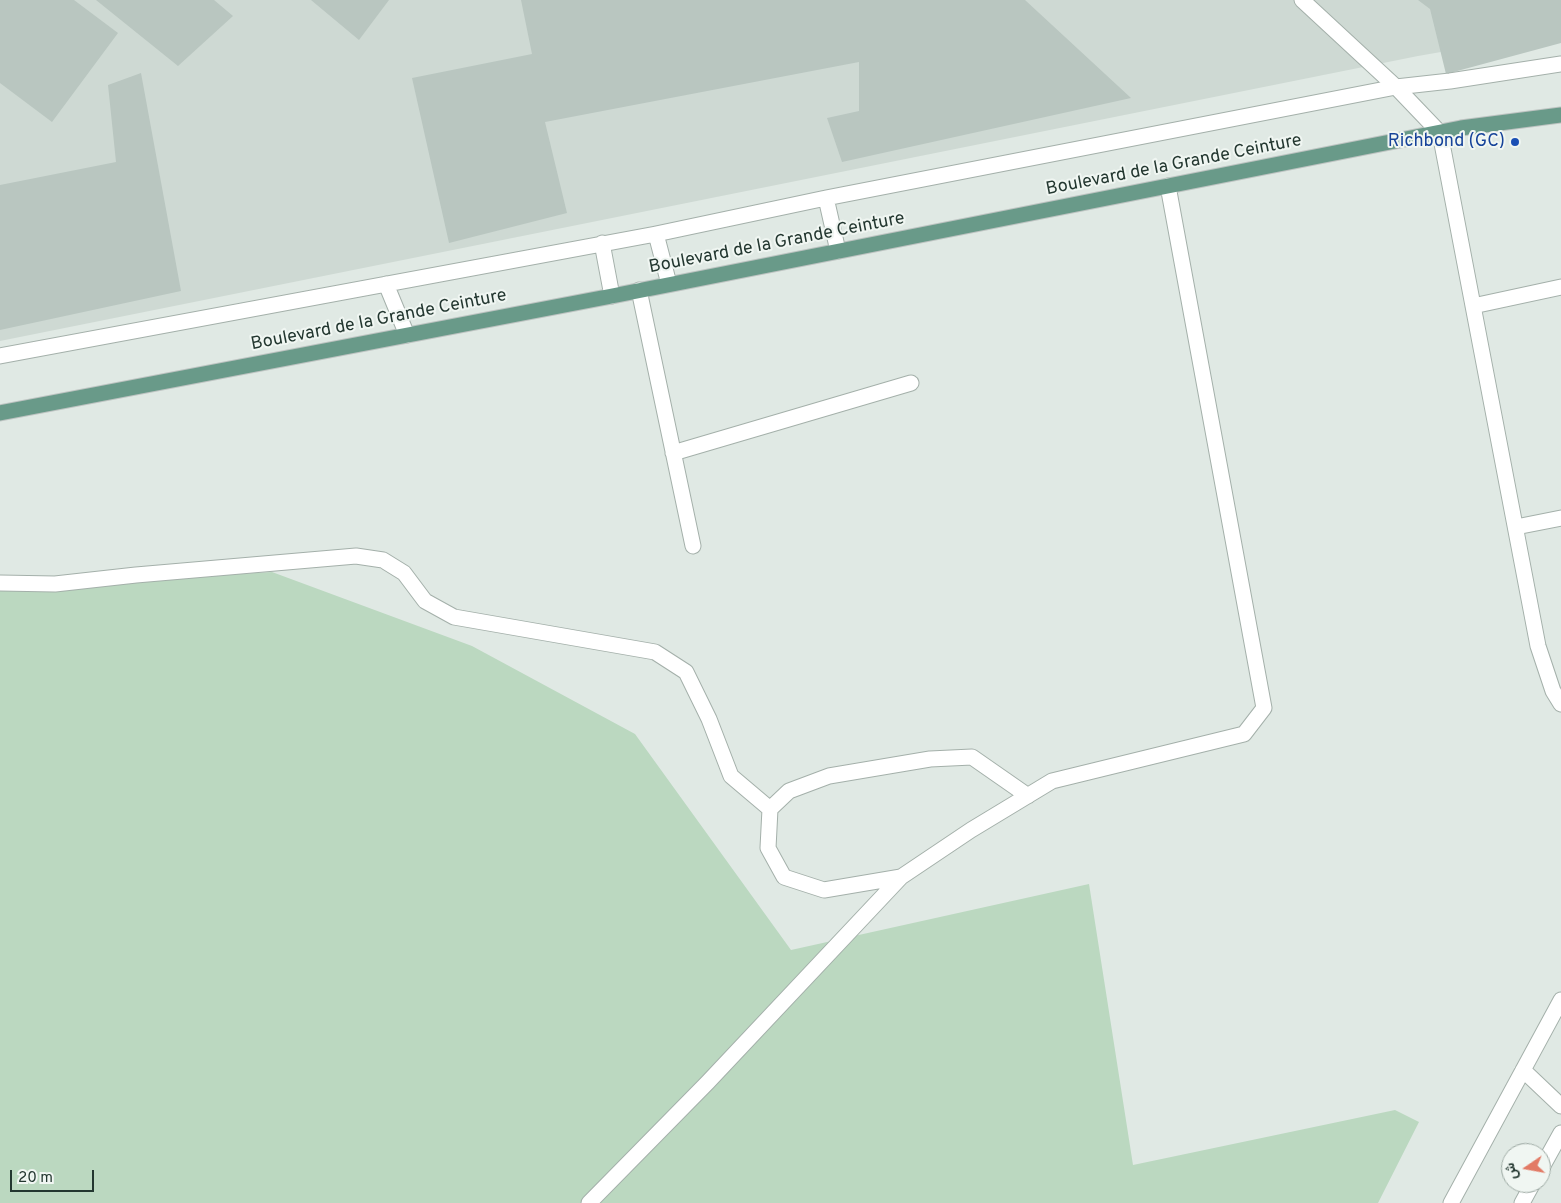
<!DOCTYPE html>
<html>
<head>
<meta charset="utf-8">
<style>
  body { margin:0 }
  #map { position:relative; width:1561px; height:1203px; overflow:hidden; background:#e0e9e4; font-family:Overpass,Vazirmatn,sans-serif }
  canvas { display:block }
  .north { position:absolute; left:1501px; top:1143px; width:50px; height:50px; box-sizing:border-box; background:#f0f6f2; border:1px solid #9eaaa4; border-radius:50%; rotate:258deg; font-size:14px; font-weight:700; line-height:20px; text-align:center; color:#233730 }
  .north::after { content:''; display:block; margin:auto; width:18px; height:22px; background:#e27a65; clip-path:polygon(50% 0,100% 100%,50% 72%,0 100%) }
  .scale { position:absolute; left:10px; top:1170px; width:84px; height:22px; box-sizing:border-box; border:2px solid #233730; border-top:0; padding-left:6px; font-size:15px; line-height:18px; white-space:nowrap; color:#233730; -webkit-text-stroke:4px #f0f6f2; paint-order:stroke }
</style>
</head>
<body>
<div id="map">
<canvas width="1561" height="1203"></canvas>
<div class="north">ش</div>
<div class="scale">20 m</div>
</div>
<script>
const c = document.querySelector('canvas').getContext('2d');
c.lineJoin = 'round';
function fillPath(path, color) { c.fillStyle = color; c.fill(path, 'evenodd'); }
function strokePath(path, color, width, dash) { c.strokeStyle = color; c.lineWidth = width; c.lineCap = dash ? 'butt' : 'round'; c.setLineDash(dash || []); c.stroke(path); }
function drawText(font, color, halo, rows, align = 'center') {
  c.font = font + ' Overpass,sans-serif'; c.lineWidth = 4; c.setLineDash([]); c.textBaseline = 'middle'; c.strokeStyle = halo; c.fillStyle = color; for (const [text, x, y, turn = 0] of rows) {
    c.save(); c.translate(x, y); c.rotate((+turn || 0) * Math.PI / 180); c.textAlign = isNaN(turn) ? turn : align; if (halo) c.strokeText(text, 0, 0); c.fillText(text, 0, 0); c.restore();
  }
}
const built = new Path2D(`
  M0 0H1561V31L1418 56 0 341Z`);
const green = new Path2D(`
  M272 572 472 646 635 734 791 950 1089 884 1133 1165 1395 1110 1419 1122 1378 1203H0V588Z`);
const building = new Path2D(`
  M0 0H74L118 33 52 122 0 83Z
  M96 0H214L233 16 178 66Z
  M311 0H389L359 40Z
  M521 0H1025L1131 98 842 162 827 118 859 111V62L545 122 567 213 449 243 412 78 532 54Z
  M1418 0H1561V43L1446 74 1430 9Z
  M141 73 181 291 0 330V185L116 162 108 85Z`);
const service = new Path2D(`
  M826 198 838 251
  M656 234 669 284
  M602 243 612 296
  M386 284 407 335
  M639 290 693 546
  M0 356 656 234 826 198 1396 87 1450 81 1561 64
  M673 453 911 383
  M0 583 55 584 136 575 356 556 383 560 404 573 425 601 454 617 655 652 686 672 709 719 731 776 770 809
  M901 877 824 890 784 877 768 848 770 809 789 791 829 776 930 759 972 757 1028 796
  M589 1203 708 1082 901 877 971 830 1052 781 1244 734 1264 708 1168 186`);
const minor = new Path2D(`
  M1440 133 1538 646 1553 691 1561 704
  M1473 306 1561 287
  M1516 527 1561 518
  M1523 1070 1561 1106
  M1541 1169 1561 1133
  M1451 1203 1561 1000
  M1522 1203 1533 1183`);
const tertiary = new Path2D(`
  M1302 0 1396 87 1440 133`);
const primary = new Path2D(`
  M0 413 612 296 1461 128 1561 115`);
const markers = [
  [1515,142,5,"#1a4fb4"]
];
const transitNames = [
  ["Richbond (GC)",1505,142]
];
const streetNames = [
  ["Boulevard de la Grande Ceinture",1174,166,-11],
  ["Boulevard de la Grande Ceinture",777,244,-11],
  ["Boulevard de la Grande Ceinture",379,321,-11]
];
fillPath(built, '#ced9d3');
fillPath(green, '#bbd8c0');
fillPath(building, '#b9c6c0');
strokePath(service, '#a4b0aa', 17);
strokePath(minor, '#a4b0aa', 17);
strokePath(tertiary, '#a4b0aa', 17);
strokePath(primary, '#bdc3c1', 17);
strokePath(service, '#fff', 15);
strokePath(minor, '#fff', 15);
strokePath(tertiary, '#fff', 15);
strokePath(primary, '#699a89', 15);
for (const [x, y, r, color] of markers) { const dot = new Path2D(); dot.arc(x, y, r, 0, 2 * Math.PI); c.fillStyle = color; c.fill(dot); strokePath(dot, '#f0f6f2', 2); }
drawText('18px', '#164399', '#f0f6f2', transitNames, 'right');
drawText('18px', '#233730', '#f0f6f2', streetNames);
</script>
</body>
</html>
